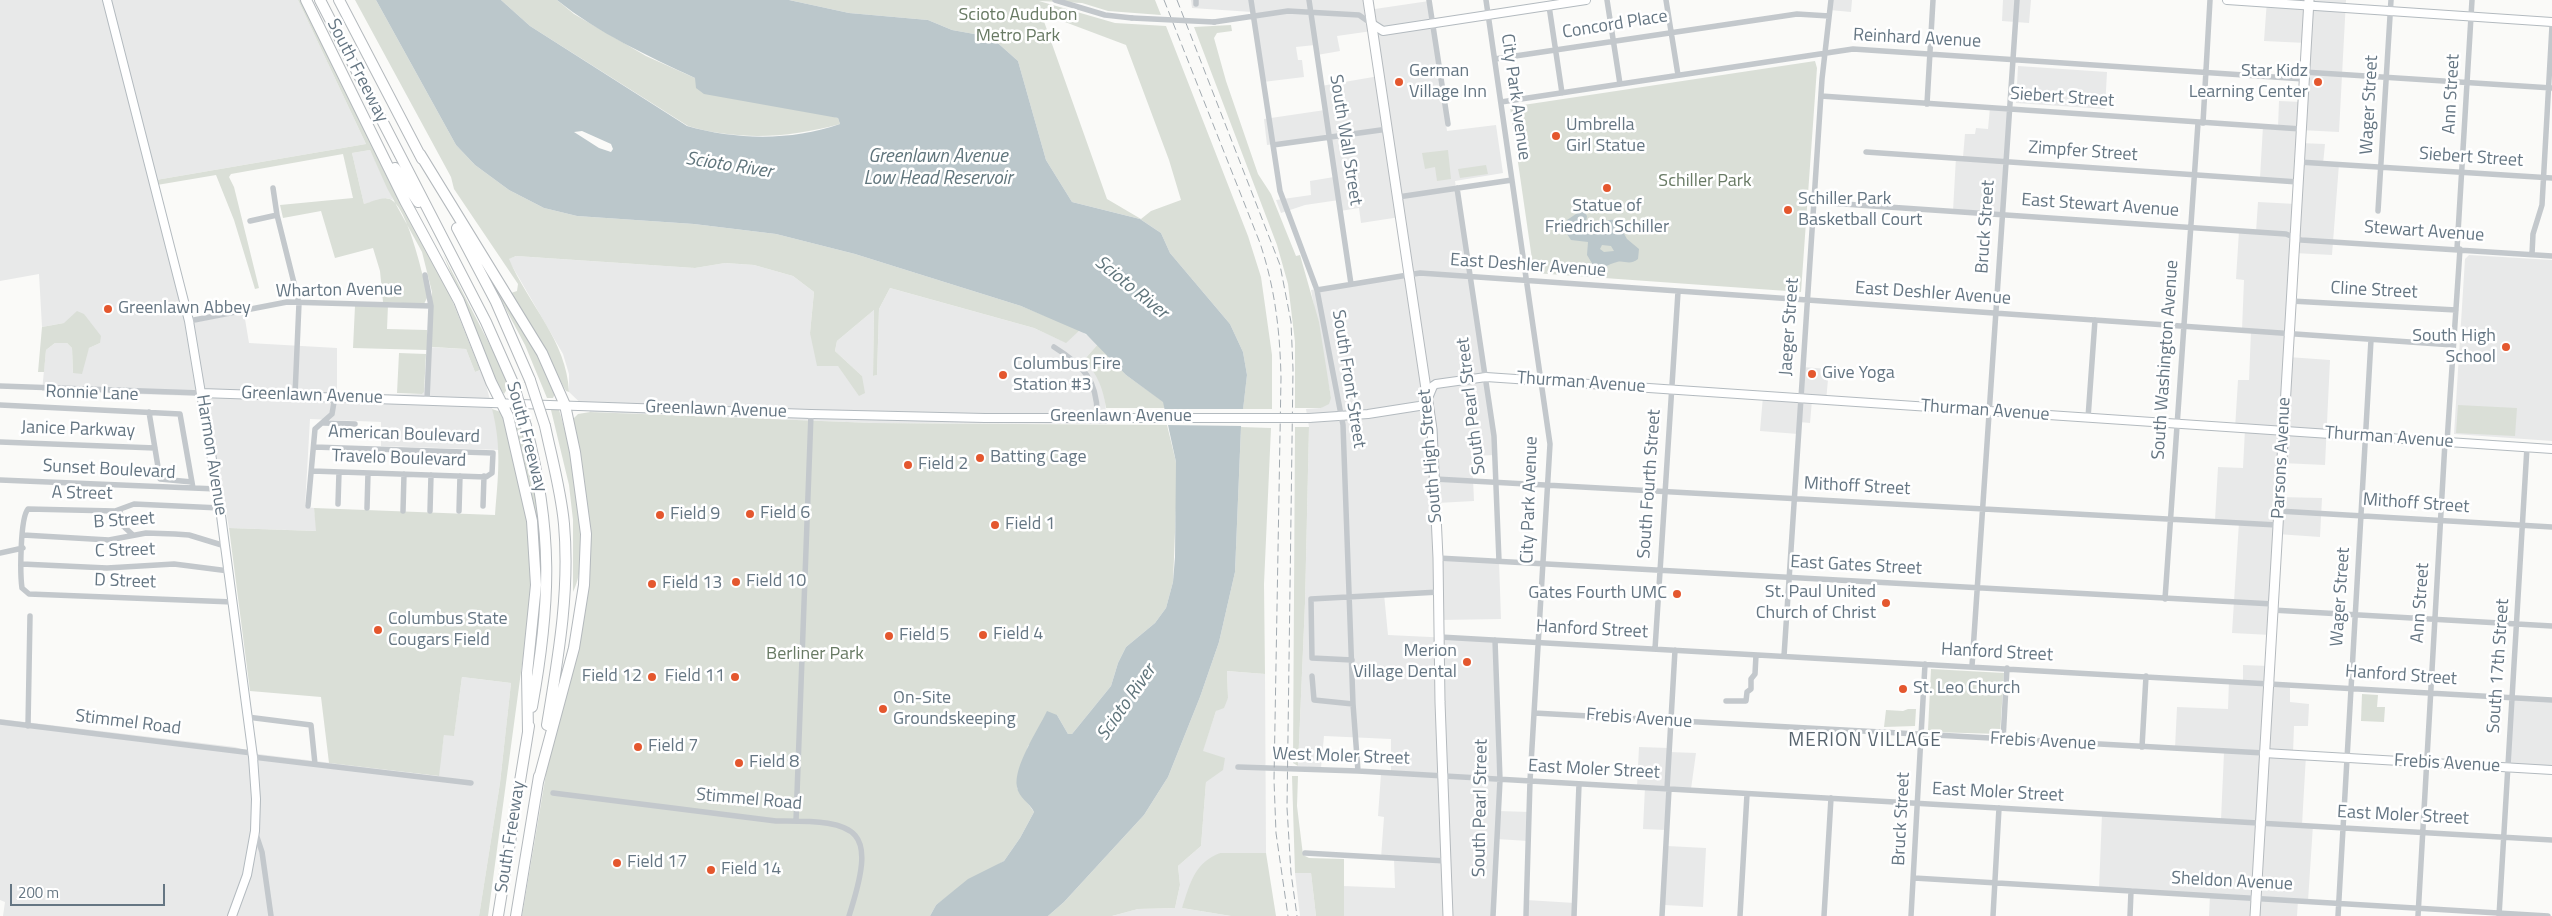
<!DOCTYPE html>
<html>
<head>
<meta charset="utf-8">
<style>
  body { margin:0 }
  #map { position:relative; width:2552px; height:916px; overflow:hidden; background:#fafaf8; font-family:"Titillium Web",sans-serif }
  canvas { display:block }
  .scale { position:absolute; left:10px; top:884px; width:155px; height:22px; box-sizing:border-box; border:2px solid #657683; border-top:0; padding-left:6px; font-size:15px; line-height:18px; white-space:nowrap; color:#657683; -webkit-text-stroke:4px #fff; paint-order:stroke }
</style>
</head>
<body>
<div id="map">
<canvas width="2552" height="916"></canvas>
<div class="scale">200 m</div>
</div>
<script>
const c = document.querySelector('canvas').getContext('2d');
c.lineJoin = 'round';
function fillPath(path, color) { c.fillStyle = color; c.fill(path, 'evenodd'); }
function strokePath(path, color, width, dash) { c.strokeStyle = color; c.lineWidth = width; c.lineCap = dash ? 'butt' : 'round'; c.setLineDash(dash || []); c.stroke(path); }
function drawText(font, color, halo, rows, align = 'center') {
  c.font = font + ' "Titillium Web",sans-serif'; c.lineWidth = 5; c.setLineDash([]); c.textBaseline = 'middle'; c.strokeStyle = halo; c.fillStyle = color; for (const [text, x, y, turn = 0] of rows) {
    c.save(); c.translate(x, y); c.rotate((+turn || 0) * Math.PI / 180); c.textAlign = isNaN(turn) ? turn : align; if (halo) c.strokeText(text, 0, 0); c.fillText(text, 0, 0); c.restore();
  }
}
const built = new Path2D(`
  M0 0H298L366 144 156 180 191 323 244 313 249 343 337 348V395L422 394 424 391 427 347 466 349 475 372 480 370 485 381 499 434 500 450 381 446V422L310 419 305 507 314 508 317 531 229 528 206 400 197 396 42 391 46 350 55 343H67L72 348 73 373 89 348 100 343 64 323 42 327 39 274 0 281Z
  M1191 0H1367L1368 10 1429 1 1447 131 1496 125 1503 173 1455 181 1495 455 1472 456 1474 501 1437 503 1439 557 1499 561 1501 619 1440 620 1439 592 1384 594 1388 635 1494 640 1498 811 1530 812 1528 841 1497 839 1493 916H1344L1343 886 1395 888 1394 859 1381 858 1384 817 1378 816 1381 774H1391V739L1324 736 1321 768 1298 766 1305 603 1309 427 1306 409 1321 408 1331 398 1311 290 1408 274 1400 217 1361 223 1359 208 1340 211 1339 200 1305 205 1281 213 1276 200 1311 195 1310 181 1334 177 1329 137 1267 145 1264 119 1325 110 1321 86 1379 76 1372 31 1337 36 1340 51 1317 55 1315 45 1296 47 1298 60H1302L1304 77 1263 82 1252 12 1192 8Z
  M1831 0H1852L1851 12 1830 10Z
  M2003 0H2031L2029 23 2002 21Z
  M2267 0H2346L2339 132 2300 130 2299 143 2325 144 2323 164H2339L2332 255 2294 253 2288 357 2330 360 2325 465 2282 463 2279 497 2322 498 2320 537 2277 534 2271 635 2232 633 2239 522 2215 520 2218 467 2243 468 2245 429H2235L2238 380H2249L2251 331 2242 330 2244 280 2236 279 2239 231 2256 232 2258 202 2296 204 2297 181 2260 178 2263 126 2278 127 2279 101 2302 102 2306 43 2264 41Z
  M2018 66 2107 72 2105 109 2016 103Z
  M1990 107 2009 109 2002 214 1953 211 1956 157H1963L1965 134H1975L1976 128 1988 129Z
  M370 150 392 196 393 200 387 198 364 204 352 153Z
  M2469 255 2552 260V441L2454 434 2465 259Z
  M516 256 695 268 725 263 754 265 793 276 814 292 810 333 838 366 862 376 835 351 837 341 874 310 873 376 877 375 879 309 890 288 1034 328 1065 342 1080 330 1098 344 1084 360 1096 372 1104 389 1107 424 873 423 590 412 569 392V374L563 354 508 259Z
  M1802 367 1829 369 1826 401 1812 400 1810 423 1799 422 1798 434 1760 431 1763 396 1800 399Z
  M2243 665 2269 666 2268 682 2290 683V702L2309 704 2308 726H2294L2293 754 2306 755 2302 825H2313L2308 901 2298 900 2297 916H2209L2210 895 2099 889 2102 814 2221 820 2224 752 2175 748 2177 707 2228 709 2229 680H2243Z
  M1227 671 1265 674 1266 853H1220L1182 908 1231 916H1112L1138 909 1175 908 1180 885 1178 866 1201 846 1206 782 1202 752 1216 711 1228 698Z
  M462 677 511 683 500 783 479 916H3L5 902 0 900V719L235 747 258 754 438 776 444 735H454Z
  M2512 697 2552 699V770L2507 767Z
  M1639 747 1669 748V752L1696 753 1691 789 1669 788 1666 830 1643 829 1645 787H1637Z
  M1667 846 1706 848 1703 907 1664 905Z
  M1295 873H1311L1316 916H1300Z
  M1526 900 1575 903V916H1525Z`);
const green = new Path2D(`
  M298 0H308L348 83 384 171 450 295 480 370 475 372 466 349 432 347V292L422 252 387 188 370 150 352 153 364 204C371 202 383 196 390 199 408 207 423 277 428 296L424 304 383 302 380 271 373 248 335 258 321 211 283 218 280 205 353 198 343 154 231 174 229 177 234 187 259 288 255 289 234 220 216 175 157 185 156 180 366 144Z
  M355 0H376L456 145 475 165 509 190 544 208 577 216 694 224 776 234 855 254 1021 306 1080 330 1066 343 1034 328 890 288 879 309 877 375 873 376 874 310 837 341 835 351 862 376 865 393 859 396 838 366H817L810 333 814 292 793 276 754 265 725 263 695 268 516 256 509 259C528 304 567 341 569 392L566 391 511 293 517 291 518 284 454 189 451 177Z
  M501 0H557L574 14 646 56 695 78 838 118 840 124C789 138 739 141 688 126L530 26Z
  M789 0H1155L1161 15 1108 11 1082 3 1039 1 1115 23 1166 26 1248 236 1261 277 1272 355V409H1243L1247 375 1243 352 1230 324 1170 253 1161 233 1140 219 1072 202 1046 160 1018 61 991 37 952 30 928 20 849 13ZM1041 13 1126 45 1169 160 1181 200 1151 211 1141 219 1107 199Z
  M1231 25 1232 31 1217 33 1214 38 1226 81 1258 174 1271 194 1296 256 1300 255 1319 322 1331 398 1329 404 1321 408H1295V342L1288 284 1277 245 1194 27Z
  M1815 61 1817 68 1801 292 1534 273 1510 107Z
  M1448 150 1451 179 1437 181 1435 167 1425 169 1422 153Z
  M1486 165 1488 174 1460 178 1458 169Z
  M443 254 510 384 504 394 495 380Z
  M484 268 530 337 555 394 553 398H547L525 345Z
  M388 305 387 329 427 330V350L353 348 355 306Z
  M77 311 84 314 101 336 100 343 89 348 82 374 73 373 72 348 67 343H55L46 350 44 372H38L42 327 64 323Z
  M1098 344 1126 375 1164 402 1165 408H1106C1103 388 1098 375 1084 360Z
  M399 353 426 354 424 392 422 394 397 393Z
  M2458 405 2517 408 2515 436 2456 433Z
  M492 409 501 412 505 417 527 510 531 598 488 916H479L500 783 511 683 462 677 454 736 444 735 439 776 329 763 321 697 250 691 229 528 316 531 314 508 495 515C498 477 502 447 492 409Z
  M513 410H520L542 504 540 538 513 422Z
  M551 410H559C572 451 594 553 573 592V520L569 485Z
  M590 412 873 423 1167 425 1176 462V508L1173 582 1166 608 1155 623 1126 647 1118 663 1111 686 1072 734H1068L1057 715 1028 746 1017 788 1034 812 1020 838 1004 861 952 893 936 905 930 916H522L565 661 583 581 588 525 584 483 573 419 578 414Z
  M1241 427 1271 428 1264 584 1265 674 1227 671 1228 698 1224 708 1216 711 1203 751 1225 758 1223 770 1206 782 1201 846 1178 866 1180 885 1175 908 1138 909 1112 916H1048L1064 902 1144 815 1168 777 1200 697 1219 642 1235 572Z
  M1295 427H1309L1305 603 1298 766 1293 763Z
  M1931 669 2004 673 2000 734 1931 732 1928 730Z
  M2362 694 2378 695 2377 707H2385L2384 722 2361 721Z
  M1908 709H1916L1915 726 1884 727 1886 710 1903 711Z
  M1292 776H1298L1297 806 1303 855 1309 858 1344 859V916H1316L1311 873H1295Z
  M1220 853H1266L1276 916H1231L1182 908C1190 884 1194 863 1220 853Z`);
const water = new Path2D(`
  M376 0H501L530 26 687 126C736 140 792 141 840 124L838 118 704 94 696 88 695 78C648 56 598 33 557 0H789L849 13 928 20 952 30 991 37 1018 61 1046 160 1072 202 1140 219 1161 233 1170 253 1230 324 1243 352 1247 375 1241 427 1235 572 1219 642 1200 697 1168 777 1144 815 1064 902 1048 916H930L936 905 968 879 1004 861 1020 838 1034 812C1030 803 1018 797 1017 787 1013 767 1038 730 1047 711L1057 715 1068 734H1072L1111 686 1118 663 1126 647 1155 623 1166 608 1173 582 1175 557 1176 462 1163 402 1126 375 1086 334 1021 306 855 254 776 234 694 224 577 216 544 208 509 190 475 165 456 145ZM582 131 611 144 613 149 611 152 599 148 574 132Z
  M1579 212H1584L1587 216 1585 229 1589 234 1592 235C1599 227 1605 216 1617 221L1627 239 1639 249 1638 259C1629 266 1625 260 1617 262 1607 264 1604 271 1593 265L1587 255 1588 242 1571 240 1565 231 1567 220ZM1602 245 1611 246 1614 251 1604 252 1600 249Z`);
const pier = new Path2D(`
  M1162 409H1245L1244 426 1165 425Z`);
const street = new Path2D(`
  M1055 0 1105 15 1132 18
  M1196 0V4
  M1251 0 1280 191 1317 290 1343 425 1353 704 1358 771
  M1309 0 1351 284
  M1429 0 1448 124
  M1486 0 1550 444 1530 781 1526 916
  M1607 0 1620 84
  M1666 0 1678 75
  M1549 6 1562 93
  M1214 22 1288 11 1359 15 1372 24
  M1495 59 1797 14 1829 16
  M2304 72 2552 88
  M1821 96 2301 129
  M1501 102 1853 49 2304 79
  M1927 104 1933 0
  M2203 123 2210 0
  M1273 145 1388 129
  M1866 152 2298 182
  M2299 162 2552 178
  M273 188 277 215 299 303 295 395
  M1457 188 1494 436 1499 561
  M1398 197 1512 180
  M1814 202 2286 234 2301 240 2552 256
  M2378 211 2391 0
  M250 221 277 215
  M2457 249 2472 0
  M2532 254 2533 234 2542 205 2552 26
  M425 275 431 306 427 400
  M1317 290 1420 273 2453 345
  M2291 301 2456 310
  M189 321 287 302 431 306
  M1054 347C1083 365 1098 381 1097 416
  M0 386 201 393
  M0 405 180 414 193 488
  M149 412 160 479 192 482
  M2088 418 2095 320
  M324 423 355 424
  M0 442 155 448
  M2447 442 2460 249
  M312 471 486 477 492 473 493 453 314 447
  M1435 479 2277 525
  M0 480 217 489
  M338 504 339 472
  M308 506 315 429 332 414 335 396
  M483 506 484 476
  M220 508 134 504 115 511 28 509C20 518 20 574 22 588L29 594 233 602
  M367 508 368 473
  M120 510 122 525 133 535
  M403 511 404 474
  M430 511 431 475
  M459 511 460 476
  M2278 511 2552 527
  M23 535 109 540 146 533 175 534 189 535 225 546
  M0 553 23 548
  M1438 558 2273 604
  M22 564 107 568 174 564 229 571
  M2165 599 2198 123
  M2272 610 2552 626
  M1440 637 2552 700
  M1655 649 1678 292
  M1784 656 1822 79 1831 0
  M1352 660 1312 658 1311 599 1439 592
  M1972 666 2017 0
  M1312 676 1314 700 1353 704
  M1726 701H1746L1747 692 1751 689V679L1755 674 1756 655
  M1534 713 2264 753
  M247 717 311 725 315 764
  M0 722 252 753
  M28 726 30 616
  M2003 740 2007 668
  M2142 747 2146 676
  M253 757 471 783
  M1238 767 1358 771 2552 840
  M1667 789 1675 650
  M553 793 776 821C862 820 877 829 849 916
  M796 821 811 414
  M255 831 262 852 271 916
  M1305 853 1446 861
  M1914 878 2548 916
  M1493 916 1500 780 1495 640
  M1574 916 1579 784
  M1662 916 1669 789
  M1740 916 1747 794
  M1824 916 1831 798
  M1911 916 1925 664
  M1993 916 1999 808
  M2130 916 2131 891
  M2338 916 2371 340
  M2418 916 2445 442
  M2499 916 2527 447`);
const secondary = new Path2D(`
  M107 0 189 321 220 508 253 757 256 799 255 831 247 875 232 916
  M2227 0 2552 22
  M1372 24 1383 31 1586 0
  M201 393 811 414 985 418H1260
  M1309 418 1368 414 1419 406 1426 403 1433 386 1436 384 1486 377 2552 449
  M2264 753 2552 770`);
const primary = new Path2D(`
  M1368 0 1432 429 1438 558 1440 702 1448 916
  M2255 916 2309 0`);
const highway = new Path2D(`
  M306 0 405 201 459 301 491 382 508 416 532 521 536 585 527 673 528 732
  M320 0 486 322 513 383
  M339 0 422 159
  M420 154 542 353 565 405 575 452 586 534 584 585 574 648 538 782
  M395 168 418 202
  M457 228 496 302 530 380
  M526 426C553 531 551 602 532 707
  M545 426C552 459 561 491 564 524 570 592 558 658 547 725
  M498 916 529 726
  M516 916 539 776`);
const rail = new Path2D(`
  M1164 0 1260 243C1275 288 1280 331 1281 378L1274 780 1276 833 1288 916
  M1177 0 1280 265 1291 322 1293 369 1287 808 1291 873 1297 916`);
const streetBridge = new Path2D(`
  M1132 18 1214 22`);
const secondaryBridge = new Path2D(`
  M1260 418H1309`);
const highwayBridge = new Path2D(`
  M530 380 545 426
  M513 383 526 426`);
const markers = [
  [1399,82,5,"#e4572e"],
  [2318,82,5,"#e4572e"],
  [1556,136,5,"#e4572e"],
  [1607,188,5,"#e4572e"],
  [1788,210,5,"#e4572e"],
  [108,309,5,"#e4572e"],
  [2506,347,5,"#e4572e"],
  [1812,374,5,"#e4572e"],
  [1003,375,5,"#e4572e"],
  [980,458,5,"#e4572e"],
  [908,465,5,"#e4572e"],
  [750,514,5,"#e4572e"],
  [660,515,5,"#e4572e"],
  [995,525,5,"#e4572e"],
  [736,582,5,"#e4572e"],
  [652,584,5,"#e4572e"],
  [1677,594,5,"#e4572e"],
  [1886,603,5,"#e4572e"],
  [378,630,5,"#e4572e"],
  [983,635,5,"#e4572e"],
  [889,636,5,"#e4572e"],
  [1467,662,5,"#e4572e"],
  [652,677,5,"#e4572e"],
  [735,677,5,"#e4572e"],
  [1903,689,5,"#e4572e"],
  [883,709,5,"#e4572e"],
  [638,747,5,"#e4572e"],
  [739,763,5,"#e4572e"],
  [617,863,5,"#e4572e"],
  [711,870,5,"#e4572e"]
];
const parkNames = [
  ["Scioto Audubon",1018,16],
  ["Metro Park",1018,37],
  ["Schiller Park",1705,182],
  ["Berliner Park",815,655]
];
const streetNames = [
  ["Concord Place",1615,25,-9],
  ["Reinhard Avenue",1917,39,3],
  ["South Freeway",357,71,63],
  ["Ann Street",2452,94,-87],
  ["City Park Avenue",1515,97,82],
  ["Siebert Street",2062,98,4],
  ["Wager Street",2370,105,-87],
  ["South Wall Street",1345,140,81],
  ["Zimpfer Street",2083,152,4],
  ["Siebert Street",2471,158,4],
  ["East Stewart Avenue",2100,206,4],
  ["Bruck Street",1986,227,-86],
  ["Stewart Avenue",2424,232,4],
  ["East Deshler Avenue",1528,266,4],
  ["Wharton Avenue",339,291,-1],
  ["Cline Street",2374,291,3],
  ["East Deshler Avenue",1933,294,4],
  ["Jaeger Street",1790,327,-86],
  ["South Washington Avenue",2166,360,-86],
  ["South Front Street",1348,379,81],
  ["Thurman Avenue",1581,383,4],
  ["Ronnie Lane",92,394,2],
  ["Greenlawn Avenue",312,396,2],
  ["South Pearl Street",1472,406,-97],
  ["Greenlawn Avenue",716,410,2],
  ["Thurman Avenue",1985,411,4],
  ["Greenlawn Avenue",1121,417],
  ["Janice Parkway",78,430,2],
  ["American Boulevard",404,435,2],
  ["South Freeway",526,437,75],
  ["Thurman Avenue",2389,438,4],
  ["Harmon Avenue",211,455,81],
  ["South High Street",1431,456,-95],
  ["Parsons Avenue",2282,458,-87],
  ["Travelo Boulevard",399,459,2],
  ["Sunset Boulevard",109,470,3],
  ["South Fourth Street",1650,484,-86],
  ["Mithoff Street",1857,487,3],
  ["A Street",82,494,1],
  ["City Park Avenue",1530,500,-88],
  ["Mithoff Street",2416,504,4],
  ["B Street",124,521,-4],
  ["C Street",125,551,-2],
  ["East Gates Street",1856,566,3],
  ["D Street",125,582,2],
  ["Wager Street",2341,597,-86],
  ["Ann Street",2421,603,-86],
  ["Hanford Street",1592,630,3],
  ["Hanford Street",1997,653,3],
  ["South 17th Street",2499,666,-86],
  ["Hanford Street",2401,676,4],
  ["Frebis Avenue",1639,719,4],
  ["Stimmel Road",128,723,7],
  ["Frebis Avenue",2043,742,3],
  ["West Moler Street",1341,757,2],
  ["Frebis Avenue",2447,764,3],
  ["East Moler Street",1594,770,3],
  ["East Moler Street",1998,793,3],
  ["Stimmel Road",749,800,5],
  ["South Pearl Street",1481,808,-89],
  ["East Moler Street",2403,816,3],
  ["Bruck Street",1902,819,-87],
  ["South Freeway",511,837,-81],
  ["Sheldon Avenue",2232,882,3]
];
const poiNames = [
  ["German",1409,72],
  ["Village Inn",1409,93],
  ["Star Kidz",2308,72,"right"],
  ["Learning Center",2308,93,"right"],
  ["Umbrella",1566,126],
  ["Girl Statue",1566,147],
  ["Schiller Park",1798,200],
  ["Basketball Court",1798,221],
  ["Statue of",1607,207,"center"],
  ["Friedrich Schiller",1607,228,"center"],
  ["Greenlawn Abbey",118,309],
  ["South High",2496,337,"right"],
  ["School",2496,358,"right"],
  ["Columbus Fire",1013,365],
  ["Station #3",1013,386],
  ["Give Yoga",1822,374],
  ["Batting Cage",990,458],
  ["Field 2",918,465],
  ["Field 6",760,514],
  ["Field 9",670,515],
  ["Field 1",1005,525],
  ["Field 10",746,582],
  ["Field 13",662,584],
  ["St. Paul United",1876,593,"right"],
  ["Church of Christ",1876,614,"right"],
  ["Gates Fourth UMC",1667,594,"right"],
  ["Columbus State",388,620],
  ["Cougars Field",388,641],
  ["Field 4",993,635],
  ["Field 5",899,636],
  ["Merion",1457,652,"right"],
  ["Village Dental",1457,673,"right"],
  ["Field 12",642,677,"right"],
  ["Field 11",725,677,"right"],
  ["St. Leo Church",1913,689],
  ["On-Site",893,699],
  ["Groundskeeping",893,720],
  ["Field 7",648,747],
  ["Field 8",749,763],
  ["Field 17",627,863],
  ["Field 14",721,870]
];
const waterNames = [
  ["Greenlawn Avenue",938,157],
  ["Low Head Reservoir",938,179],
  ["Scioto River",729,166,9],
  ["Scioto River",1131,288,39],
  ["Scioto River",1127,703,-55]
];
const neighbourhoodNames = [
  ["MERION VILLAGE",1865,741]
];
fillPath(built, '#e8e9e9');
fillPath(green, '#dadfd7');
fillPath(water, '#bbc7cb');
fillPath(pier, '#fafaf8');
strokePath(secondary, '#b3babf', 10);
strokePath(primary, '#b5babe', 11);
strokePath(highway, '#b4b9bd', 12);
strokePath(street, '#c3c8cc', 5.5);
strokePath(secondary, '#fff', 8);
strokePath(primary, '#fff', 9);
strokePath(highway, '#fff', 10);
strokePath(rail, '#a2aab0', 1, [8, 4]);
strokePath(secondaryBridge, '#b3babf', 10, []);
strokePath(highwayBridge, '#b4b9bd', 12, []);
strokePath(streetBridge, '#c3c8cc', 5.5);
strokePath(secondaryBridge, '#fff', 8);
strokePath(highwayBridge, '#fff', 10);
for (const [x, y, r, color] of markers) { const dot = new Path2D(); dot.arc(x, y, r, 0, 2 * Math.PI); c.fillStyle = color; c.fill(dot); strokePath(dot, '#fff', 2); }
drawText('18px', '#687a64', '#fff', parkNames);
drawText('18px', '#657683', '#fff', streetNames);
drawText('18px', '#657683', '#fff', poiNames, 'left');
drawText('italic 19px', '#60757c', '#fff', waterNames);
c.letterSpacing = '1px';
drawText('19px', '#57646e', '#fff', neighbourhoodNames);
c.letterSpacing = '0px';
</script>
</body>
</html>
